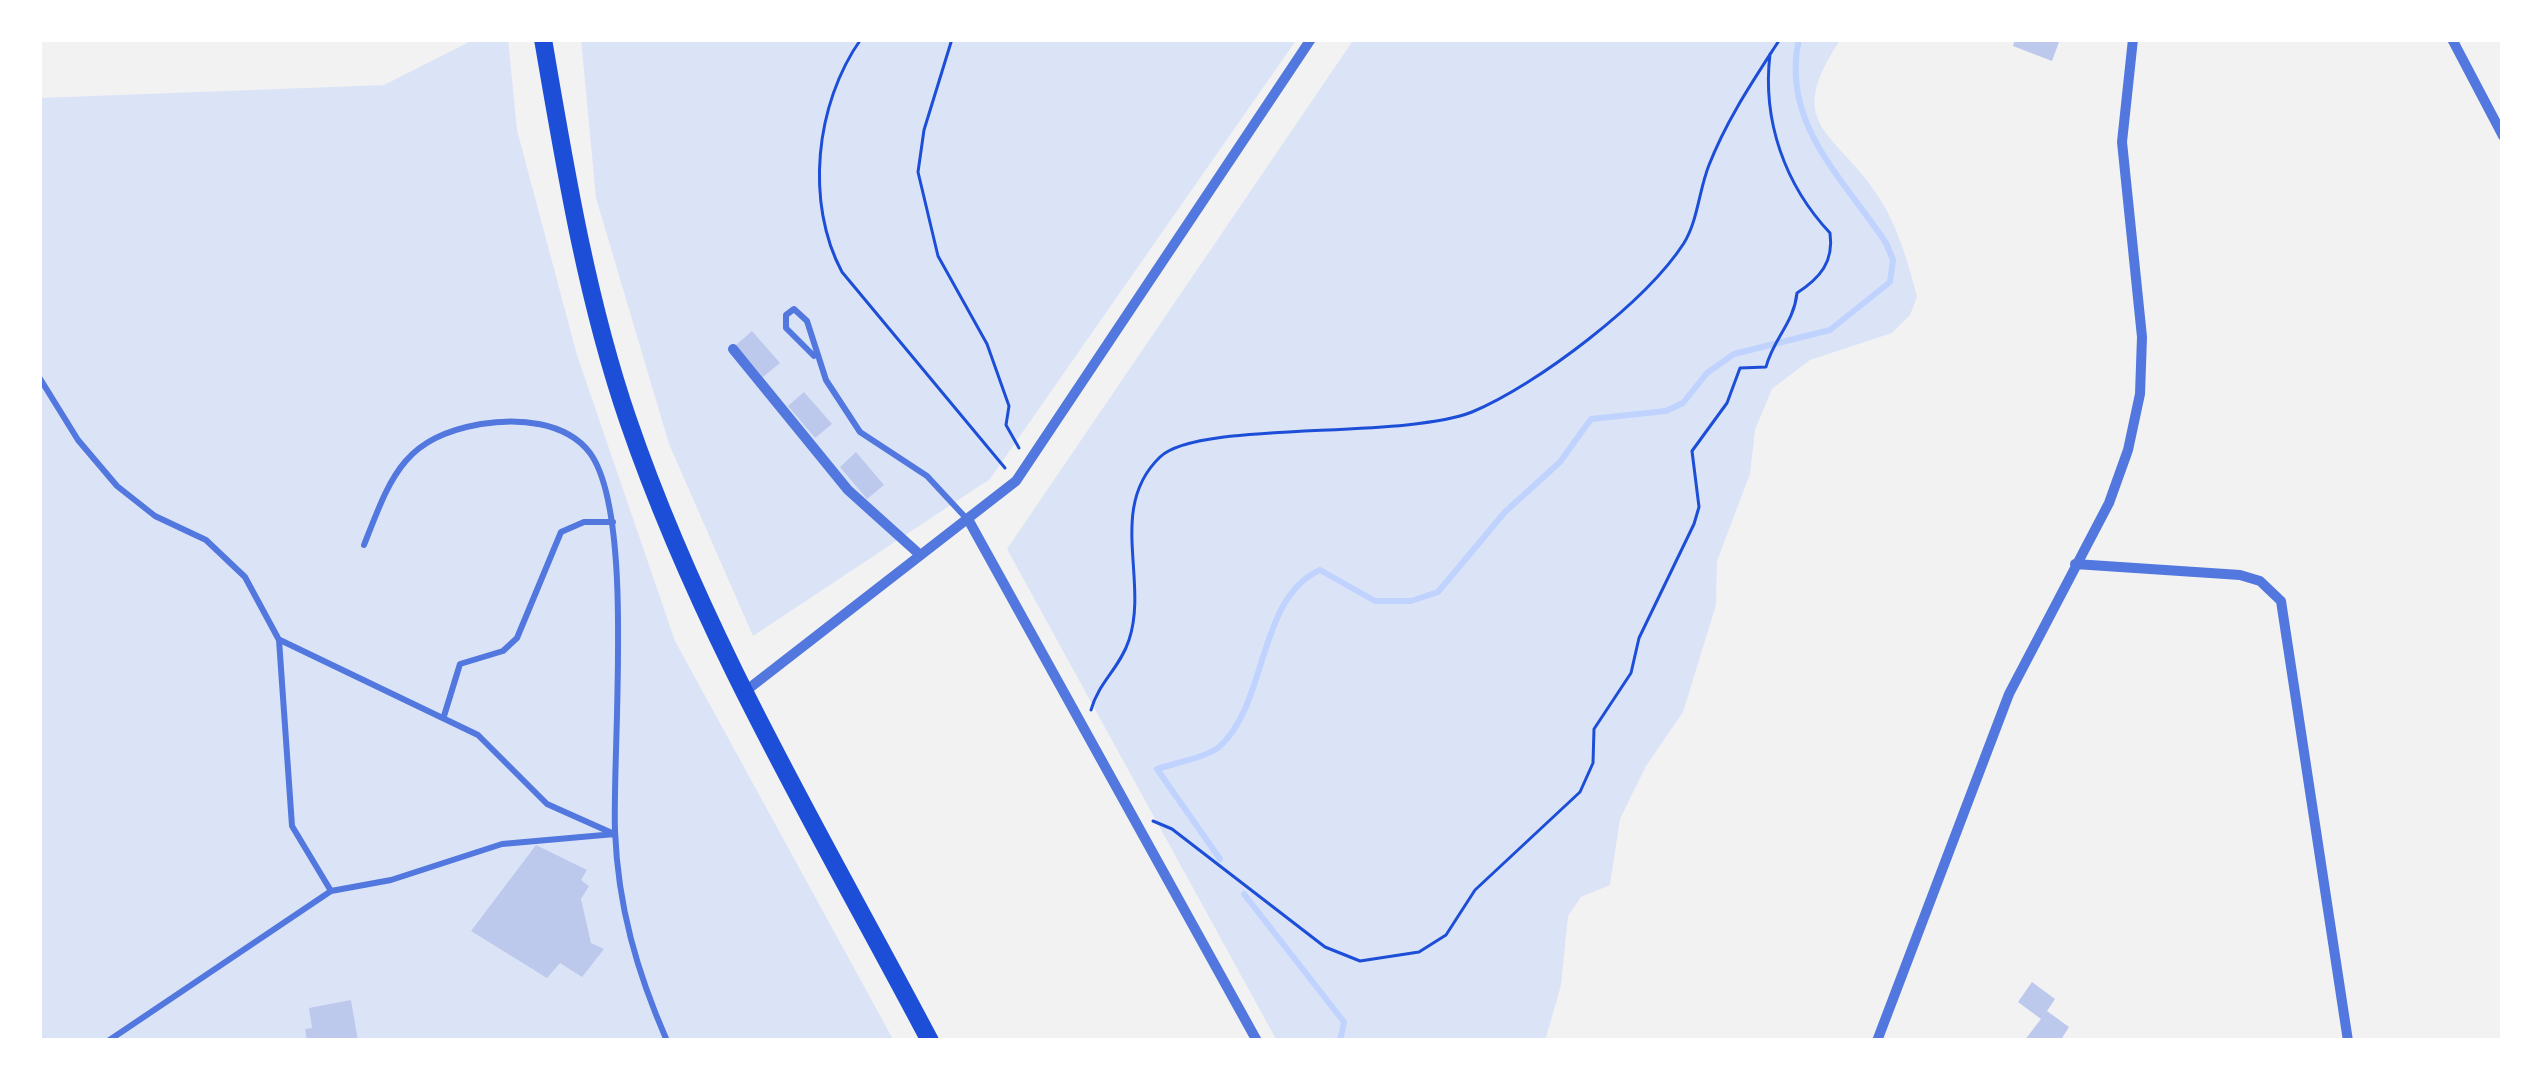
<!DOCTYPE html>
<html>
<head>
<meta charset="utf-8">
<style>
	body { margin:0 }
	#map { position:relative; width:2542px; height:1080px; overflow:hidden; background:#f2f2f2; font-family:"Archivo Narrow",sans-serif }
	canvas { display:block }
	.frame { position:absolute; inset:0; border:42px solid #fff; pointer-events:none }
</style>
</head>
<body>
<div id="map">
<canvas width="2542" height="1080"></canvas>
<div class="frame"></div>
</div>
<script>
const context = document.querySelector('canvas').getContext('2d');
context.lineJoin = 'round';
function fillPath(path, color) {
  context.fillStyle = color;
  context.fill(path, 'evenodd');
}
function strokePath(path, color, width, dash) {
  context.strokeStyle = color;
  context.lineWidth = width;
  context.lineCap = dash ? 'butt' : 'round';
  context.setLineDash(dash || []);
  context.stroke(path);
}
fillPath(new Path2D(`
	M475,39H508L517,130L577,355L675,641L894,1041H39V98L384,85Z
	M581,39H1297L990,479L753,636L669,444L596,198Z
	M1354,39H1841C1780,128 1838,131 1880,199C1898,227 1909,265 1917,297L1910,315L1892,333L1810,360L1772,389L1755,430L1750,474L1717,561L1716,605L1683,712L1646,766L1620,819L1610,885L1581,897L1568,916L1561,985L1545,1041H1277L1007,549Z`), '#dbe4f7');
strokePath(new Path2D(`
	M1220,859L1157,769C1174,763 1205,758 1219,747C1268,704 1257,598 1320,570L1375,601H1411L1438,592L1505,512L1560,462L1591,419L1666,411L1683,403L1707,373L1734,354L1830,330L1890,282L1893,260L1886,243C1843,178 1780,123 1799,39
	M1244,894L1344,1022L1340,1041`), '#bfd3fe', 6);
fillPath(new Path2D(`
	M2015,39H2051L2059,42L2052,61L2013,46Z
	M752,331L780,363L763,377L736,345Z
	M804,392L832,424L815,438L788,406Z
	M856,452L884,485L867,499L840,467Z
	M536,845L587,870L581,880L589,886L581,899L591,943L604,949L582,977L560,963L547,978L471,931Z
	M2032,982L2055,999L2047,1011L2069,1027L2062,1038L2066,1041H2024L2041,1019L2018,1002Z
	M351,1000L358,1041H307L305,1029L312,1028L309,1008Z`), '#bdc9ec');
strokePath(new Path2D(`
	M861,39C815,104 805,203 842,272L1005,468
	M952,39L924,130L918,172L938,256L987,344L1009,406L1006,425L1019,448
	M1091,710C1098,683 1120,668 1129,640C1149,580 1107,508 1160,457C1199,420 1401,440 1472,412C1537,385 1646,302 1684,243C1698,220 1699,190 1709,165C1727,119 1753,81 1780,39
	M1153,821L1172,829L1325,947L1360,961L1419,952L1446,935L1475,890L1580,792L1593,763L1594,729L1631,673L1639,638L1694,524L1699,507L1692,451L1727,403L1740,368L1766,367C1773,339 1794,323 1797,293C1820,278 1834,262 1830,233C1785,185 1762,121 1770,54`), '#1d4ed8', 3);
strokePath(new Path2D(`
	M814,356L786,328V315L794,309L807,321L826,380L860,432L927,476L966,518
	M39,377L78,440L117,486L155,516L206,540L245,577L279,640L292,826L331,891
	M364,545C391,477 402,438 481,424C517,418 566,421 590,453C635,515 612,747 615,831C618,907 637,972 667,1041
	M280,640L478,735L547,804L612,833
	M444,716L460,664L503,651L517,638L561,532L584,522H613
	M108,1041L331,891L391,880L502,844L615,834`), '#5277de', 6);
strokePath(new Path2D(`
	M2452,39L2503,136
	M733,349L848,490L918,553
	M969,521L1257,1041
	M2075,564L2240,575L2260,581L2281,601L2348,1041
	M743,693L1016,481L1311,39
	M1877,1041L2009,694L2109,503L2128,450L2140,394L2142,337L2122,142L2133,39`), '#5277de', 10);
strokePath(new Path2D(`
	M543,39C565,167 586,297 628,420C703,639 823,838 930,1041`), '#1d4ed8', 18);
</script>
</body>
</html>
